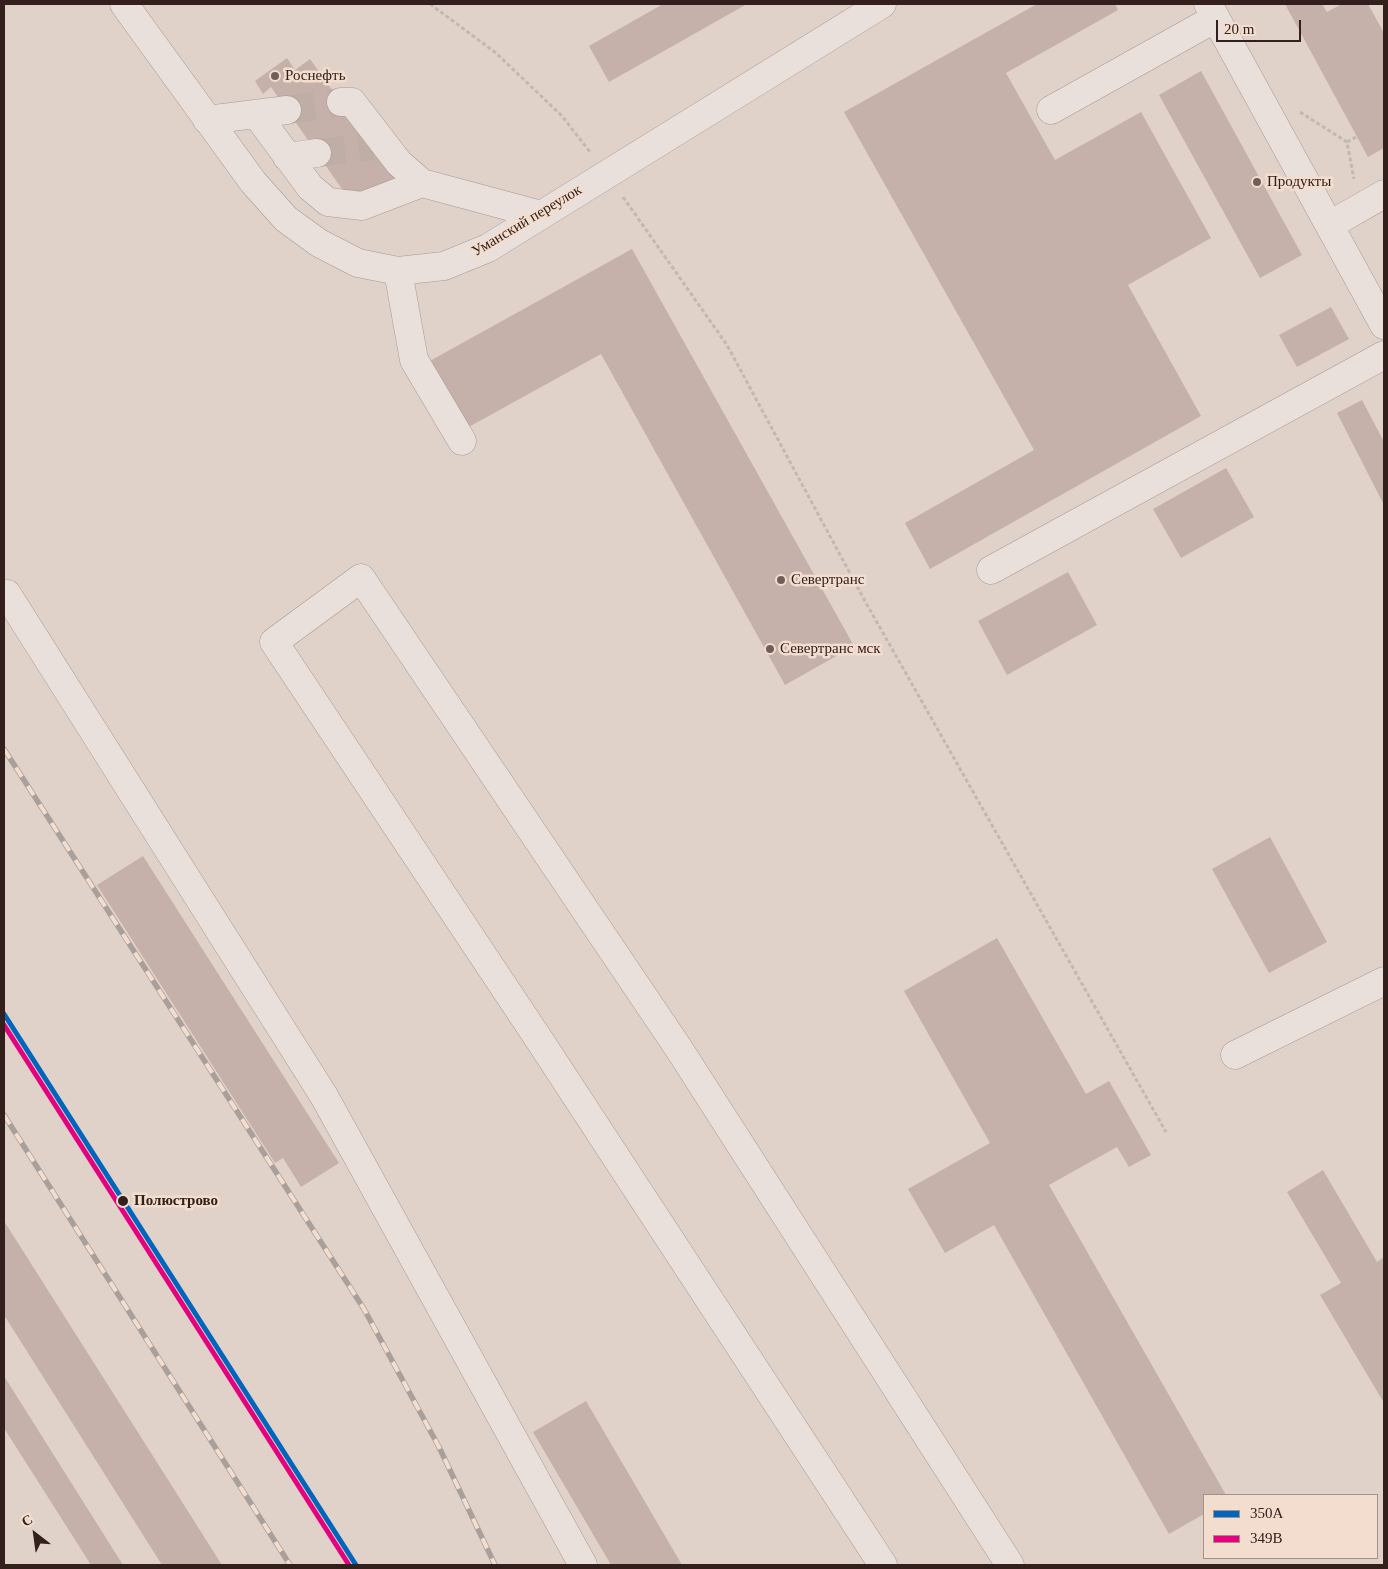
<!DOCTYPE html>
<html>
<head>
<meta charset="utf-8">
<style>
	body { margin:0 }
	#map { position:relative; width:1388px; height:1569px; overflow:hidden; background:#e1d2c9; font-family:"Times New Roman",serif }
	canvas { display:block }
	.frame { position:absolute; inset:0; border:5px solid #33201c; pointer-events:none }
	.legend { position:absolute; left:1203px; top:1494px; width:175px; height:65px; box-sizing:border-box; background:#f3ddce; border:1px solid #a69187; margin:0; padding:6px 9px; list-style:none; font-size:15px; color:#33201c }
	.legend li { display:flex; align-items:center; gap:10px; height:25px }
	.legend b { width:25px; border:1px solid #a69187 }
	.north { position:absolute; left:10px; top:1509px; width:50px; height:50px; -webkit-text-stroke:4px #f3ddce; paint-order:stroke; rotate:330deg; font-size:14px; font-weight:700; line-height:20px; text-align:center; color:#33201c }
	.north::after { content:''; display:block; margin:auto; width:18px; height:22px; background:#33201c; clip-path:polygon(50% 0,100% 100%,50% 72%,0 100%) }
	.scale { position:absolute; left:1216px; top:20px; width:85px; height:22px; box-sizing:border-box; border:2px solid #33201c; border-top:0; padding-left:6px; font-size:15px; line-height:18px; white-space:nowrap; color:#33201c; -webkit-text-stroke:4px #f3ddce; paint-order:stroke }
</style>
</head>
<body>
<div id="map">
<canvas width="1388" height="1569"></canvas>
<div class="frame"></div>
<ul class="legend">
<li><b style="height:6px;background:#0065bd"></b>350А</li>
<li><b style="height:6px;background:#e5007d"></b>349В</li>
</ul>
<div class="north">С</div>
<div class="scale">20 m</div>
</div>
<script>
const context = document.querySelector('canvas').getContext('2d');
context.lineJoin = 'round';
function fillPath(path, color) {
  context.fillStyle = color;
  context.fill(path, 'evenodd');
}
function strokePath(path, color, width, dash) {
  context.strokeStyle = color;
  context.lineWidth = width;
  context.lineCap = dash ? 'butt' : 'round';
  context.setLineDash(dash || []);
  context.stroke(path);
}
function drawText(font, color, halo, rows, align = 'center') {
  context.font = font + ' "Times New Roman",serif';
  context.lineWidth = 5;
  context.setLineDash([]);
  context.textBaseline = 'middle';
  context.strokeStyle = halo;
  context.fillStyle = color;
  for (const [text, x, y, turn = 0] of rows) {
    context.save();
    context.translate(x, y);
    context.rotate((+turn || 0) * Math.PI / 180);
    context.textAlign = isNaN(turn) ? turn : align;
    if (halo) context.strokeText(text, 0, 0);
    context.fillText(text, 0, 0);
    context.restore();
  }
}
fillPath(new Path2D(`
	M663,4H747L609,82L589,46Z
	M1037,4H1115L1118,10L1006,73L1055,160L1141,112L1211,238L1128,285L1201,416L930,569L905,523L1034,450L844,112Z
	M1285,4H1322L1327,12L1342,4H1368L1384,33V148L1368,157Z
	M287,58L295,70L310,59L395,178L351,202L271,87L263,94L255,81Z
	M1201,71L1302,255L1260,278L1159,95Z
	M632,249L854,646L785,685L601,354L465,429L428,362Z
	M1331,307L1349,339L1297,367L1279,335Z
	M1362,400L1384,442V505L1337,413Z
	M1226,468L1254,517L1181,558L1153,509Z
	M1068,572L1097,625L1007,675L978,621Z
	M1270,837L1327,942L1269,973L1212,869Z
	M143,856L339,1163L301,1187L283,1158L275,1163L97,885Z
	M997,938L1086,1094L1109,1081L1151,1155L1129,1167L1117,1147L1049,1185L1226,1495H1204V1514L1169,1534L994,1225L945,1253L908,1189L990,1143L904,991Z
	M1323,1170L1377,1262L1384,1257V1403L1320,1295L1341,1283L1287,1192Z
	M4,1221L222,1565H162L4,1315Z
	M4,1376L123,1565H91L4,1428Z
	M586,1401L682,1565H611L533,1432Z`), '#c5b0aa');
strokePath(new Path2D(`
	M287,110L341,102
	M317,153L373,146`), '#beaea6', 28, [28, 14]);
const minor = new Path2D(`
	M124,4L253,182L286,219L319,243L358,263L398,271L444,266L488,248L882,4
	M1208,4L1384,325
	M341,102H352L399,163L422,183L541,215
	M1051,110L1216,18
	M257,115L310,187L328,202L362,206L422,183
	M207,120L287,110
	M287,157L317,153
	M1330,225L1384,194
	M398,271L414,360L462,441
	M991,570L1384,355
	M7,594L324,1096L583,1565
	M1235,1055L1384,981
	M883,1565L540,1041L274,642L361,578L679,1049L1010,1565`);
strokePath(minor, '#a69893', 29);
strokePath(new Path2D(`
	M430,4L496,53L562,116L590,152
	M1300,112L1347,142L1354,179
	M1347,142L1356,137
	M623,197L727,345L866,603L1166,1132`), '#c2b8b2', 3, [4, 2.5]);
strokePath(minor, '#eae0db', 28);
const rail = new Path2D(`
	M4,749L364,1309L439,1447L495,1565
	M4,1115L290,1565`);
strokePath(rail, '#a9a09b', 5.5);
strokePath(rail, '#f3ddce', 4, [11]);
strokePath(new Path2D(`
	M4,1014L356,1565`), '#0065bd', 5);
strokePath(new Path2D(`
	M4,1025L349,1565`), '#e5007d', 5);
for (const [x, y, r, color] of [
	[275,76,5,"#705e59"],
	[1257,182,5,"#705e59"],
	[781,580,5,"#705e59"],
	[770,649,5,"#705e59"],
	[123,1201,6,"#33201c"]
]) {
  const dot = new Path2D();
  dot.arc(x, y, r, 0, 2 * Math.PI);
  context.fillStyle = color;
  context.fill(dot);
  strokePath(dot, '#f3ddce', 2);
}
drawText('15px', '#33201c', '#f3ddce', [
	["Роснефть",285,76],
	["Продукты",1267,182],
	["Севертранс",791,580],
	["Севертранс мск",780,649]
], 'left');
drawText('15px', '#33201c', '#f3ddce', [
	["Уманский переулок",527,221,-31]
]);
drawText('bold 15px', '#33201c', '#f3ddce', [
	["Полюстрово",134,1201]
], 'left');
</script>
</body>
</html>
